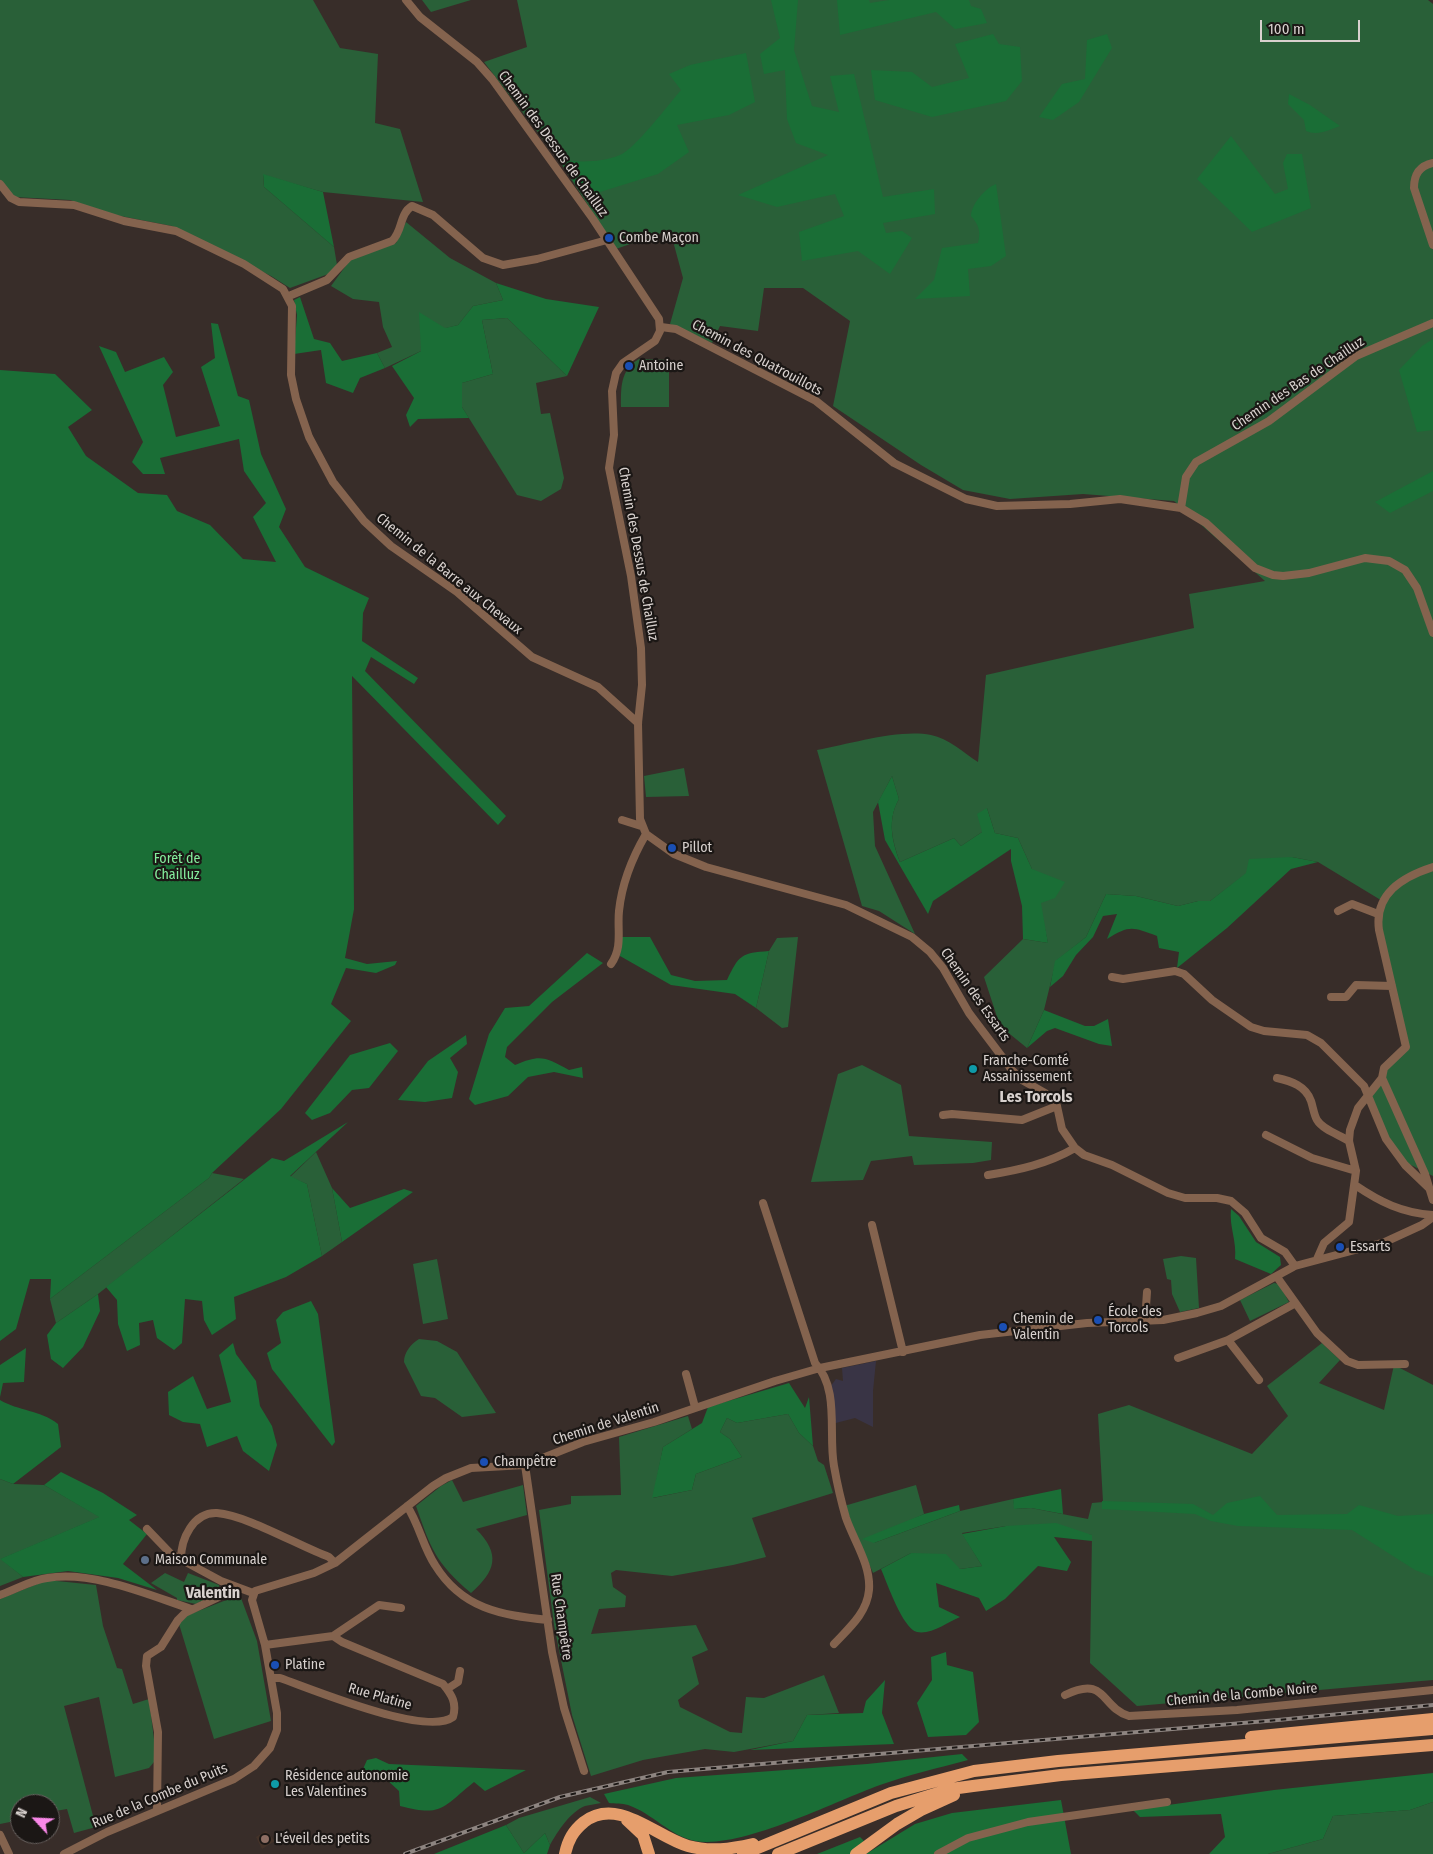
<!DOCTYPE html>
<html>
<head>
<meta charset="utf-8">
<style>
	body { margin:0 }
	#map { position:relative; width:1433px; height:1854px; overflow:hidden; background:#382d29; font-family:"Fira Sans Condensed",sans-serif }
	canvas { display:block }
	.north { position:absolute; left:10px; top:1794px; width:50px; height:50px; box-sizing:border-box; background:#1b1715; border:1px solid #67615f; border-radius:50%; rotate:295deg; font-size:14px; font-weight:700; line-height:20px; text-align:center; color:#d8d1ce }
	.north::after { content:''; display:block; margin:auto; width:18px; height:22px; background:#fa87e8; clip-path:polygon(50% 0,100% 100%,50% 72%,0 100%) }
	.scale { position:absolute; left:1260px; top:20px; width:100px; height:22px; box-sizing:border-box; border:2px solid #d8d1ce; border-top:0; padding-left:6px; font-size:15px; line-height:18px; white-space:nowrap; color:#d8d1ce; -webkit-text-stroke:4px #1b1715; paint-order:stroke }
</style>
</head>
<body>
<div id="map">
<canvas width="1433" height="1854"></canvas>
<div class="north">N</div>
<div class="scale">100 m</div>
</div>
<script>
const context = document.querySelector('canvas').getContext('2d');
context.lineJoin = 'round';
function fillPath(path, color) {
  context.fillStyle = color;
  context.fill(path, 'evenodd');
}
function strokePath(path, color, width, dash) {
  context.strokeStyle = color;
  context.lineWidth = width;
  context.lineCap = dash ? 'butt' : 'round';
  context.setLineDash(dash || []);
  context.stroke(path);
}
function drawText(font, color, halo, rows, align = 'center') {
  context.font = font + ' "Fira Sans Condensed",sans-serif';
  context.lineWidth = 4.5;
  context.setLineDash([]);
  context.textBaseline = 'middle';
  context.strokeStyle = halo;
  context.fillStyle = color;
  for (const [text, x, y, turn = 0] of rows) {
    context.save();
    context.translate(x, y);
    context.rotate((+turn || 0) * Math.PI / 180);
    context.textAlign = isNaN(turn) ? turn : align;
    if (halo) context.strokeText(text, 0, 0);
    context.fillText(text, 0, 0);
    context.restore();
  }
}
fillPath(new Path2D(`
	M876,1361L873,1391V1427L855,1418L832,1424L830,1387L836,1379L843,1381L842,1368Z`), '#393445');
fillPath(new Path2D(`
	M266,1831L275,1841L262,1849L256,1837Z`), '#443329');
fillPath(new Path2D(`
	M0,0H313L340,48L378,54L375,123L400,129L423,202L323,192L263,175L264,187L334,247L337,265L331,273L290,288L271,276L172,226L110,214L70,200L14,197L0,184Z
	M422,0H471L431,12Z
	M517,0H1428L1433,4V1176L1397,1158L1367,1099L1384,1072L1409,1048L1379,915L1384,902L1318,862L1292,857L1247,873L1210,901H1198L1178,906L1136,896L1106,894L1086,937L1056,961L1044,1010L1027,1048L1000,1026L984,977L1023,939L1048,943L1032,869L1018,838L995,833L987,808L982,832L961,846L954,838L900,862C892,840 887,820 899,799L892,776L873,812L875,846L915,934L879,911L862,906L817,750C851,744 898,729 931,735C948,738 964,753 978,762L986,675L1194,628L1189,594L1265,581L1174,501L1083,494L1010,499L963,490L921,465L833,406L850,321L803,288H764L758,331L720,326L712,343L670,324L683,278L670,230L616,249L559,160L484,62L527,47Z
	M406,222L450,258L496,283L503,300L473,306L458,325L446,328L421,351L385,368L377,353L392,347L383,327L379,302L353,299L331,286L350,260L396,243Z
	M507,318L567,376L536,383L541,414L550,413L564,478L561,489L541,501L517,495L462,407V383L493,374L482,320Z
	M639,359L669,360V407H621C621,388 620,370 639,359Z
	M684,768L689,796L646,797L644,776Z
	M798,937L788,1027L782,1028L756,1008L769,951L777,938Z
	M862,1065L901,1085L909,1136L992,1142L991,1160L973,1163L914,1165L912,1156L871,1161L863,1180L811,1182L838,1074Z
	M316,1152L332,1188L342,1242L322,1256L307,1184L290,1177Z
	M212,1173L244,1179L98,1294L56,1323L50,1299L209,1178Z
	M1181,1256L1196,1258L1199,1308L1180,1312L1172,1294L1171,1280L1167,1279L1163,1259Z
	M437,1259L448,1319L423,1324L413,1264Z
	M1274,1283L1279,1284L1289,1302L1250,1321L1240,1300Z
	M419,1339L437,1341L457,1352L496,1413L462,1417L435,1398L421,1396L404,1362C404,1352 411,1344 419,1339Z
	M1322,1343L1340,1360L1319,1383L1384,1410L1394,1365L1433,1385V1680L1137,1706L1090,1663L1092,1535L1006,1526L962,1533L982,1566L960,1569L911,1553L873,1573L844,1506L916,1485L924,1514L896,1527L874,1543L960,1511L1013,1499L1015,1509L1031,1508L1088,1519L1092,1503L1103,1502L1098,1414L1129,1405L1252,1454L1288,1416L1267,1386Z
	M788,1414L799,1433L813,1446L818,1461L824,1465L833,1493L752,1518L766,1557L733,1565L672,1576L616,1570L611,1573L613,1587L626,1596L625,1607L599,1609L591,1634L696,1625L708,1650L692,1657L699,1684L678,1700L680,1707L730,1732L742,1733L746,1697L764,1698L824,1675L839,1713L807,1715L793,1741L734,1752L705,1749L643,1760L591,1776L572,1715L554,1625L539,1510L571,1504V1496L621,1495L619,1437L688,1416L692,1429L663,1447L653,1498L692,1490L696,1474L742,1457L730,1439L720,1432L727,1418L737,1423Z
	M0,1479L13,1484L44,1485L100,1517L1,1559L23,1577L0,1586Z
	M452,1480L463,1502L523,1485L527,1515L476,1529C501,1554 496,1571 471,1593C435,1562 431,1549 416,1506L441,1486Z
	M165,1573L184,1582L188,1573L219,1585L220,1591L196,1604L177,1600V1598L151,1583Z
	M47,1580L96,1585L103,1626L117,1668L122,1669L133,1704L149,1699L155,1747L154,1762L149,1768L115,1777L99,1697L64,1706L96,1827L74,1833L67,1809L50,1812V1804H20V1820L0,1824V1599Z
	M234,1597L241,1598L257,1641L271,1721L214,1739L179,1624L188,1615Z
	M590,1797L601,1803C596,1804 590,1805 585,1806C570,1812 558,1831 550,1845L545,1833L524,1853L506,1825L519,1818Z
	M1433,1802V1854H1268L1323,1839L1333,1816L1410,1810Z`), '#296038');
fillPath(new Path2D(`
	M771,0H798L794,50L812,106L839,112L830,76L854,74L883,197L934,189L935,214L883,223L886,233L902,231L912,238L890,274L858,251L802,261L799,232L844,216L835,194L777,207L738,195L828,155L796,143L787,119L785,70L764,74L760,54L780,38Z
	M837,0H869L870,3L889,0H969L971,6L981,9L987,23L955,29L936,12L840,35Z
	M993,34L999,44L1020,47L1022,81L1006,101L932,117L875,100L871,70L912,72L932,87L969,78L955,44Z
	M1107,34L1112,48L1079,102L1053,120L1039,117L1062,84L1085,79L1087,40Z
	M746,53L755,102L729,115L677,125L689,152L658,174L584,197L559,160C580,162 600,163 620,155C635,149 669,104 681,90L669,74L690,65Z
	M1289,94L1310,105L1340,126C1329,130 1318,136 1306,131L1304,120L1288,104Z
	M1231,136L1275,194L1288,189L1283,163L1287,154H1302L1311,208L1252,232L1197,179Z
	M263,174L323,192L334,247L264,187Z
	M996,184L1006,256L991,266L968,269L970,296L915,299L934,280L942,248L978,243C981,232 979,225 971,216C971,205 985,188 996,184Z
	M496,283L546,299L599,307L567,376L507,318L482,320L493,374L462,383V407L469,418L418,419L410,427L406,415L414,398L392,366L421,351L419,312L445,328L458,325L473,306L503,300Z
	M300,297L314,339L330,343L342,361L377,353L385,368L360,378L353,393L326,383L321,350L294,354L297,315L294,300Z
	M211,323L218,324L238,396L249,400L261,454L286,509L279,527L305,567L369,598L363,613L362,641L418,678L414,684L371,657L365,671L506,816L498,825L352,676L354,909L345,958L367,964L397,961L395,965L376,973L346,968L331,1004L351,1021L281,1109L212,1173L209,1178L50,1299L51,1279H30L16,1329L0,1341V370L55,374L92,410L68,427L86,456L138,493L167,495L177,511L210,525L243,559L276,562L253,517L266,503L244,471L239,439L160,458L165,474H143L132,462L143,442L99,346L116,352L125,372L164,357L173,372L163,385L176,437L220,426L201,367L215,358Z
	M1433,339V430L1417,432L1399,370L1422,346Z
	M1433,471V491L1390,513L1375,502Z
	M892,776L899,799C887,820 892,841 900,862L954,838L961,846L982,832L977,814L987,808L995,833L1018,838L1032,869L1065,882L1055,898L1041,903L1048,943L1023,939L1022,906L1011,861V849L933,901L928,914L885,840L878,802Z
	M1292,857L1318,862L1291,869L1227,928L1177,968L1179,952L1159,948L1157,936C1132,927 1130,925 1107,939L1117,914L1103,916L1093,937L1076,955L1063,976L1050,987L1055,961L1086,937L1106,894L1136,896L1178,906L1198,901H1210L1246,873L1249,859Z
	M621,937H650L671,975L695,981L727,980C739,955 741,953 769,951L756,1008L735,994L671,985L620,956Z
	M587,953L603,963L552,1002L507,1047L505,1057L515,1065C541,1054 545,1057 569,1070L582,1067L583,1078L554,1072L528,1077L508,1096L475,1105L469,1099L489,1034L505,1008L529,1006Z
	M1044,1010L1085,1026H1094L1108,1019L1112,1046L1099,1044L1055,1028L1047,1031L1027,1048Z
	M466,1035L467,1044L450,1058L458,1072L452,1098L425,1102L398,1100L428,1061Z
	M390,1043L398,1051L369,1088L352,1090L330,1113L312,1120L305,1113L350,1055Z
	M348,1122L290,1176L307,1184L322,1256L286,1277L234,1297L236,1319L212,1335L204,1320L202,1301L185,1299L182,1343L174,1350L157,1338L153,1320L139,1323L140,1345L127,1351L118,1324L117,1300L106,1287L272,1158L284,1161Z
	M332,1188L350,1208L404,1189L413,1192L342,1242Z
	M1231,1209L1239,1216L1256,1242L1280,1257L1281,1265L1271,1274L1235,1259C1237,1241 1229,1227 1231,1209Z
	M98,1294L100,1311L83,1347L63,1368L51,1359L47,1335L56,1323Z
	M311,1301L318,1314L335,1442L332,1446L272,1369L267,1353L281,1343L276,1320L283,1312Z
	M233,1343L236,1354L256,1381L260,1406L272,1426L277,1445L269,1471L243,1451L237,1436L207,1447L200,1424L183,1422L169,1415L168,1392L193,1376L207,1409L231,1402L219,1355Z
	M26,1348L24,1382L3,1383L0,1397V1365Z
	M789,1383L805,1408L809,1397L813,1446L799,1433L788,1414L737,1423L727,1418L720,1432L730,1439L742,1457L696,1474L692,1490L652,1498L663,1447L702,1423L708,1407Z
	M0,1400C18,1411 41,1410 58,1424L61,1447L13,1484L0,1479Z
	M61,1472L103,1493L137,1515L129,1520L147,1534L123,1564L157,1590L118,1578L68,1571L23,1577L0,1559L99,1517L44,1485Z
	M1061,1489L1063,1514L1031,1508L1014,1509L1013,1499Z
	M1260,1496L1277,1515L1347,1514L1359,1505L1398,1516L1433,1514V1577L1415,1570L1352,1530L1238,1526L1211,1521L1195,1514L1102,1509V1501L1193,1504L1213,1515L1227,1503Z
	M959,1505L960,1511L874,1543L862,1539L924,1514Z
	M1056,1523L1092,1535V1541L1054,1537L1071,1562L1067,1571L1038,1566L1005,1599L986,1611L979,1598L936,1583L939,1607L960,1617C948,1622 931,1635 917,1632C903,1629 887,1583 881,1569L911,1553L946,1554L960,1569L982,1566L962,1534L1006,1526Z
	M946,1652L947,1665L973,1672L979,1722L966,1735L928,1737L917,1703L932,1680L931,1657Z
	M885,1680L882,1713L894,1744L750,1750L793,1741L807,1715L863,1713L866,1701Z
	M962,1754L968,1760C938,1768 908,1775 880,1785C833,1802 742,1849 695,1841C670,1836 652,1813 628,1805C622,1803 615,1804 609,1803L604,1794L676,1778L867,1764Z
	M376,1758L389,1764L526,1770L485,1791L474,1782C442,1808 442,1817 400,1806L399,1791L386,1779L368,1774L363,1769L367,1760Z
	M1433,1773V1802L1410,1810L1333,1816L1323,1839L1268,1854H1209L1225,1837L1221,1814L1140,1817L1133,1810L1274,1790Z
	M1061,1800L1071,1854H866L915,1824L952,1813Z
	M506,1825L524,1853L545,1833L550,1845L547,1854H434Z
	M860,1837L864,1841L850,1854H817Z`), '#1a6e36');
strokePath(new Path2D(`
	M406,0L420,17L477,62L492,79L593,219L659,319L660,331L655,341L623,363L616,373L612,391L614,435L609,468L631,576L641,648L642,685L638,723L640,819L646,834L674,854L706,867L846,905L912,937L930,952L943,968L969,1013L1012,1070L1022,1080L1045,1093L1057,1106L1062,1129L1075,1148L1084,1155L1112,1165L1168,1193L1185,1198H1217L1231,1201L1245,1213L1261,1238L1285,1252L1295,1266
	M1433,163C1419,166 1414,175 1414,188L1433,245
	M0,184L11,198L19,202L74,205L124,221L176,231L244,264L283,289L292,306L291,375L296,399L309,437L333,482L364,521L391,546L457,592L532,657L598,687L638,723
	M289,296L327,280L349,257L392,241C403,231 399,214 412,206L433,215L483,258L503,265L537,259L607,240
	M661,327L676,329L816,401L894,463L966,499L997,506L1070,504L1120,499L1181,508L1206,523L1255,568L1273,575L1283,576L1309,573L1365,558L1389,561L1405,570L1417,588L1433,633
	M1181,508L1186,477L1196,462L1269,421L1356,356L1433,323
	M622,820L641,826
	M1338,911L1352,904L1378,914
	M611,964C623,947 617,930 619,911C622,882 632,858 646,834
	M1112,977L1123,979L1175,971L1184,974L1212,1000L1251,1027L1264,1031L1307,1035L1321,1043L1364,1086L1386,1139L1405,1165L1429,1188
	M1331,997H1346L1356,985L1392,986
	M1277,1078C1291,1081 1306,1086 1311,1101C1313,1107 1314,1115 1317,1120C1323,1130 1340,1135 1349,1141
	M1382,1078L1425,1174L1433,1200
	M943,1115L952,1114L1022,1120L1057,1106
	M1266,1135L1312,1158L1356,1171
	M988,1175C1019,1170 1047,1164 1075,1148
	M1355,1185C1380,1202 1402,1213 1433,1215
	M763,1203L815,1363C840,1389 828,1434 834,1466C837,1483 841,1501 846,1518C854,1541 871,1565 869,1590C867,1613 849,1628 834,1644
	M872,1225L903,1352
	M1317,1259L1324,1243L1349,1222L1356,1171L1349,1141L1350,1130L1358,1108L1382,1078L1384,1068L1406,1047L1379,930C1374,894 1402,877 1433,867
	M1277,1277L1317,1333L1347,1361L1358,1365L1405,1364
	M1145,1321L1147,1292
	M1228,1340L1259,1380
	M1178,1358L1228,1340L1294,1304
	M686,1374L695,1407
	M525,1465L552,1652L564,1708L584,1771
	M407,1506C419,1524 423,1547 435,1565C462,1609 501,1615 548,1620
	M147,1529L171,1554L221,1581L253,1593
	M181,1559C181,1539 193,1512 217,1513C246,1515 299,1546 329,1557L335,1563
	M0,1595C15,1590 31,1580 47,1578C92,1570 149,1595 191,1609
	M265,1645L333,1636L379,1605L401,1608
	M272,1678H280C312,1689 426,1737 453,1717C457,1703 452,1695 443,1684L342,1642L333,1636
	M447,1689L458,1682L460,1671
	M1065,1695C1107,1675 1100,1707 1129,1716L1237,1710L1433,1690
	M157,1811L158,1732L146,1666L147,1656L161,1647L178,1620L185,1613L219,1597L229,1585
	M0,1835L9,1854
	M64,1854L107,1832L234,1779L254,1766L270,1748L277,1730V1713L265,1645L252,1600L255,1591L314,1573L335,1563L433,1486L446,1478L471,1468L525,1465L583,1442L654,1422L775,1381L820,1368L980,1335L1087,1323L1163,1320L1197,1313L1221,1306L1295,1266L1385,1242L1422,1225L1433,1217
	M938,1854L968,1838L1028,1822L1167,1802`), '#84634e', 8);
strokePath(new Path2D(`
	M1251,1737L1433,1719
	M627,1820L643,1835L649,1854
	M565,1854C568,1840 573,1831 584,1822C618,1796 656,1837 688,1846C710,1852 731,1849 753,1844
	M743,1854L891,1793L974,1771L1058,1761L1433,1729
	M778,1854L896,1806L951,1789L973,1786L1061,1775L1433,1745
	M856,1854L897,1824L921,1810L954,1795`), '#e69e6c', 12);
const rail = new Path2D(`
	M405,1854L560,1797L668,1772L1278,1720L1433,1705`);
strokePath(rail, '#8d8480', 4);
strokePath(rail, '#1b1715', 2, [5.5]);
for (const [x, y, r, color] of [
	[609,238,5,"#1a4fb4"],
	[629,366,5,"#1a4fb4"],
	[672,848,5,"#1a4fb4"],
	[973,1069,5,"#0f9aa8"],
	[1340,1247,5,"#1a4fb4"],
	[1098,1320,5,"#1a4fb4"],
	[1003,1327,5,"#1a4fb4"],
	[484,1462,5,"#1a4fb4"],
	[145,1560,5,"#5c6f8a"],
	[275,1665,5,"#1a4fb4"],
	[275,1784,5,"#0f9aa8"],
	[265,1839,5,"#8d6e63"]
]) {
  const dot = new Path2D();
  dot.arc(x, y, r, 0, 2 * Math.PI);
  context.fillStyle = color;
  context.fill(dot);
  strokePath(dot, '#1b1715', 2);
}
drawText('14px', '#d8d1ce', '#1b1715', [
	["Chemin des Dessus de Chailluz",553,144,54],
	["Chemin des Quatrouillots",757,358,28],
	["Chemin des Bas de Chailluz",1298,384,-34],
	["Chemin des Dessus de Chailluz",638,554,80],
	["Chemin de la Barre aux Chevaux",449,574,39],
	["Chemin des Essarts",975,995,55],
	["Chemin de Valentin",606,1424,-18],
	["Rue Champêtre",561,1617,82],
	["Chemin de la Combe Noire",1242,1695,-5],
	["Rue Platine",380,1697,16],
	["Rue de la Combe du Puits",160,1796,-23]
]);
drawText('14px', '#d8d1ce', '#1b1715', [
	["Combe Maçon",619,238],
	["Antoine",639,366],
	["Pillot",682,848],
	["Franche-Comté",983,1061],
	["Assainissement",983,1077],
	["Essarts",1350,1247],
	["École des",1108,1312],
	["Torcols",1108,1328],
	["Chemin de",1013,1319],
	["Valentin",1013,1335],
	["Champêtre",494,1462],
	["Maison Communale",155,1560],
	["Platine",285,1665],
	["Résidence autonomie",285,1776],
	["Les Valentines",285,1792],
	["L'éveil des petits",275,1839]
], 'left');
drawText('14px', '#85ed9d', '#1b1715', [
	["Forêt de",177,859],
	["Chailluz",177,875]
]);
drawText('bold 16px', '#d8d1ce', '#1b1715', [
	["Les Torcols",1036,1098],
	["Valentin",213,1594]
]);
</script>
</body>
</html>
